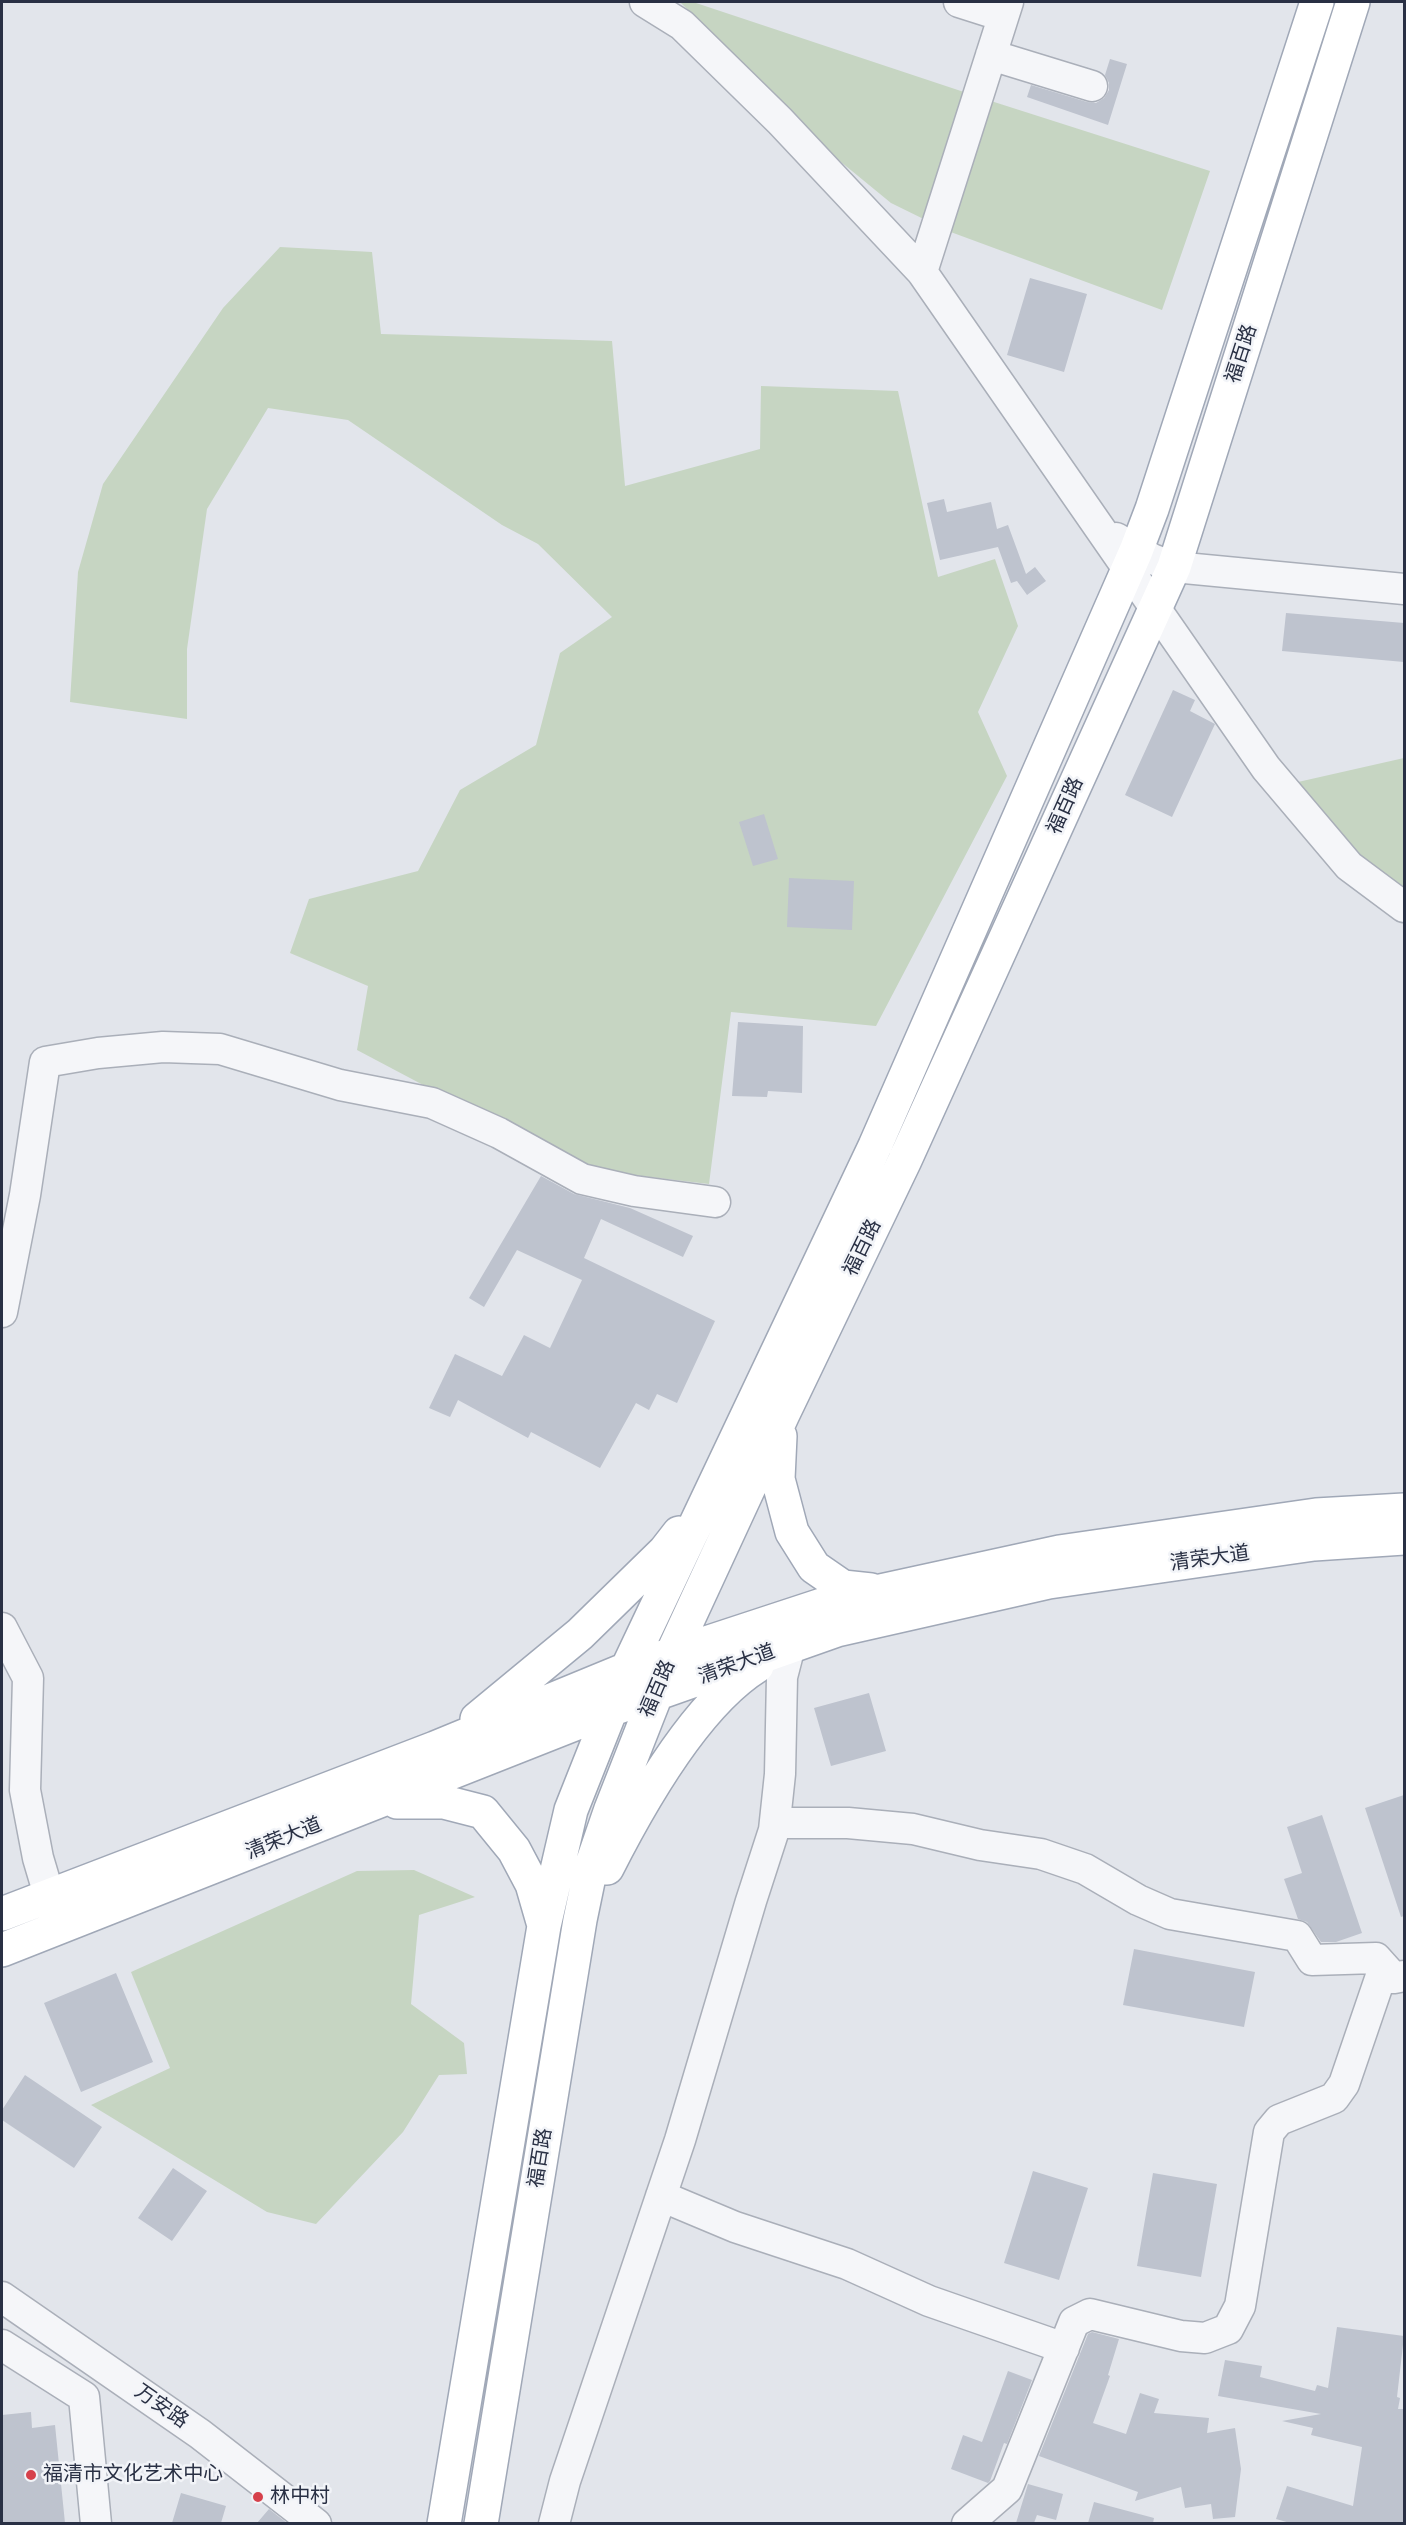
<!DOCTYPE html>
<html>
<head>
<meta charset="utf-8">
<style>
	body { margin:0 }
	#map { position:relative; width:1406px; height:2525px; overflow:hidden; background:#e2e5eb; font-family:"Varela Round",sans-serif }
	canvas { display:block }
	.frame { position:absolute; inset:0; border:3px solid #293044; pointer-events:none }
</style>
</head>
<body>
<div id="map">
<canvas width="1406" height="2525"></canvas>
<div class="frame"></div>
</div>
<script>
const context = document.querySelector('canvas').getContext('2d');
context.lineJoin = 'round';
function fillPath(path, color) {
  context.fillStyle = color;
  context.fill(path, 'evenodd');
}
function strokePath(path, color, width, dash) {
  context.strokeStyle = color;
  context.lineWidth = width;
  context.lineCap = dash ? 'butt' : 'round';
  context.setLineDash(dash || []);
  context.stroke(path);
}
function drawText(font, color, halo, rows, align = 'center') {
  context.font = font + ' "Varela Round","Noto Sans SC",sans-serif';
  context.lineWidth = 5;
  context.setLineDash([]);
  context.textBaseline = 'middle';
  context.strokeStyle = halo;
  context.fillStyle = color;
  for (const [text, x, y, turn = 0] of rows) {
    context.save();
    context.translate(x, y);
    context.rotate((+turn || 0) * Math.PI / 180);
    context.textAlign = isNaN(turn) ? turn : align;
    if (halo) context.strokeText(text, 0, 0);
    context.fillText(text, 0, 0);
    context.restore();
  }
}
fillPath(new Path2D(`
	M680,2H693L991,101L1210,171L1162,310L948,231L891,203L830,153Z
	M280,247L372,252L381,334L612,341L625,486L760,449L761,386L898,391L938,577L995,559L1018,626L978,712L1007,776L876,1026L731,1012L709,1184L582,1169L357,1050L368,986L290,953L309,899L418,871L460,790L536,745L560,653L612,617L538,544L502,525L348,420L268,408L207,509L187,649V719L70,702L78,572L103,484L223,308Z
	M1404,758V895L1349,851L1298,782Z
	M414,1870L475,1897L419,1915L411,2004L464,2043L467,2074L439,2075L403,2132L316,2224L267,2212L91,2105L170,2068L131,1972L357,1871Z`), '#c6d5c2');
fillPath(new Path2D(`
	M1110,59L1127,64L1108,125L1027,97L1031,85L1087,102L1096,103L1104,98L1109,90V83L1105,75Z
	M1030,278L1087,294L1064,372L1007,355Z
	M944,499L947,512L991,502L997,529L1008,525L1026,574L1035,567L1046,581L1027,595L1017,581L1011,583L998,547L940,560L927,503Z
	M1286,613L1404,623V662L1282,651Z
	M1173,690L1195,700L1190,711L1215,724L1172,817L1125,795Z
	M764,814L778,859L753,866L739,822Z
	M789,878L854,881L852,930L787,927Z
	M738,1022L803,1026L802,1093L768,1091L767,1097L732,1096Z
	M541,1176L574,1194L630,1208L693,1236L683,1257L601,1219L584,1258L715,1321L677,1403L657,1394L649,1410L636,1403L600,1468L531,1432L528,1438L458,1400L450,1417L429,1408L455,1354L502,1376L524,1335L550,1348L582,1280L517,1250L484,1307L469,1298Z
	M869,1693L886,1751L831,1766L814,1708Z
	M1404,1795V1916L1401,1917L1365,1808Z
	M1322,1815L1362,1933L1336,1942H1321L1307,1922L1298,1919L1284,1879L1302,1873L1287,1827Z
	M1134,1949L1255,1972L1244,2027L1123,2005Z
	M116,1973L153,2062L81,2092L44,2003Z
	M25,2075L102,2127L74,2168L2,2120V2110Z
	M173,2168L207,2191L172,2241L138,2218Z
	M1033,2171L1088,2188L1059,2280L1004,2263Z
	M1153,2173L1217,2184L1201,2277L1137,2266Z
	M1337,2327L1404,2336L1397,2397L1400,2398L1398,2409H1404V2523H1290L1276,2519L1287,2486L1353,2506L1362,2447L1311,2435L1313,2428L1282,2421L1321,2414L1218,2396L1225,2360L1262,2366L1260,2377L1315,2391L1317,2385L1328,2388Z
	M1092,2332L1119,2339L1108,2375L1110,2376L1093,2423L1126,2434L1140,2393L1159,2399L1154,2413L1209,2418L1207,2433L1235,2428L1241,2469L1235,2517L1213,2519L1211,2504L1185,2508L1181,2487L1135,2501L1138,2492L1039,2456L1088,2334Z
	M1008,2371L1032,2380L1007,2444L1004,2443L990,2481L988,2483L951,2469L963,2435L982,2442Z
	M31,2412L32,2428L55,2425L65,2523H2V2415Z
	M1028,2484L1063,2494L1056,2520L1037,2515L1034,2523H1016Z
	M181,2493L226,2506L221,2523H172Z
	M1094,2502L1154,2518L1153,2523H1088Z
	M269,2509L287,2523H257Z`), '#bec3ce');
const minor = new Path2D(`
	M645,2L682,25L780,121L922,272L1266,768L1349,866L1404,907
	M959,2L1003,16
	M991,55L1092,86
	M922,272L1008,2
	M1116,538L1152,559L1174,567L1404,589
	M2,1312L25,1195L45,1062L98,1053L163,1047L220,1049L340,1085L432,1103L499,1133L582,1179L634,1191L715,1202
	M2,1628L28,1678L25,1790L38,1858L49,1895
	M775,1823H848L913,1829L980,1845L1041,1854L1085,1869L1138,1900L1170,1914L1297,1936L1312,1960L1376,1958L1394,1978L1404,1976
	M661,2196L735,2227L847,2264L929,2301L1064,2348
	M2,2297L200,2434L316,2524
	M2,2345L84,2397L96,2524
	M554,2524L565,2481L680,2140L751,1901L774,1830L780,1774L782,1677L790,1646
	M967,2524L1007,2489L1074,2322L1090,2314L1181,2336L1205,2338L1228,2329L1240,2306L1269,2132L1279,2120L1334,2098L1344,2084L1384,1967`);
const major = new Path2D(`
	M780,1436L778,1479L792,1532L814,1567L843,1587L871,1590
	M477,1719L580,1634L665,1551L679,1533
	M397,1802H444L483,1812L514,1850L532,1884L543,1922
	M607,1868C640,1803 695,1705 757,1666
	M2,1914L435,1748L627,1669L834,1601L1059,1552L1316,1515L1404,1510
	M2,1950L610,1710L837,1630L1049,1582L1314,1544L1404,1538
	M444,2524L544,1926L571,1810L627,1669L875,1146L1136,551L1152,509L1317,2
	M481,2524L580,1920L591,1867L611,1809L672,1654L783,1414L905,1160L1174,567L1353,2`);
strokePath(minor, '#aaafb9', 33);
strokePath(major, '#a0a8b7', 36);
strokePath(minor, '#f5f6f9', 30);
strokePath(major, '#fff', 33);
for (const [x, y, r, color] of [
	[31,2475,6,"#d6414b"],
	[258,2497,6,"#d6414b"]
]) {
  const dot = new Path2D();
  dot.arc(x, y, r, 0, 2 * Math.PI);
  context.fillStyle = color;
  context.fill(dot);
  strokePath(dot, '#f2f4f8', 2);
}
drawText('20px', '#293044', '#f2f4f8', [
	["福百路",1242,354,-72],
	["福百路",1066,806,-66],
	["福百路",863,1248,-64],
	["清荣大道",1210,1559,-8],
	["清荣大道",737,1665,-20],
	["福百路",658,1689,-67],
	["清荣大道",284,1839,-22],
	["福百路",541,2158,-81],
	["万安路",161,2407,35]
]);
drawText('20px', '#293044', '#f2f4f8', [
	["福清市文化艺术中心",43,2475],
	["林中村",270,2497]
], 'left');
</script>
</body>
</html>
